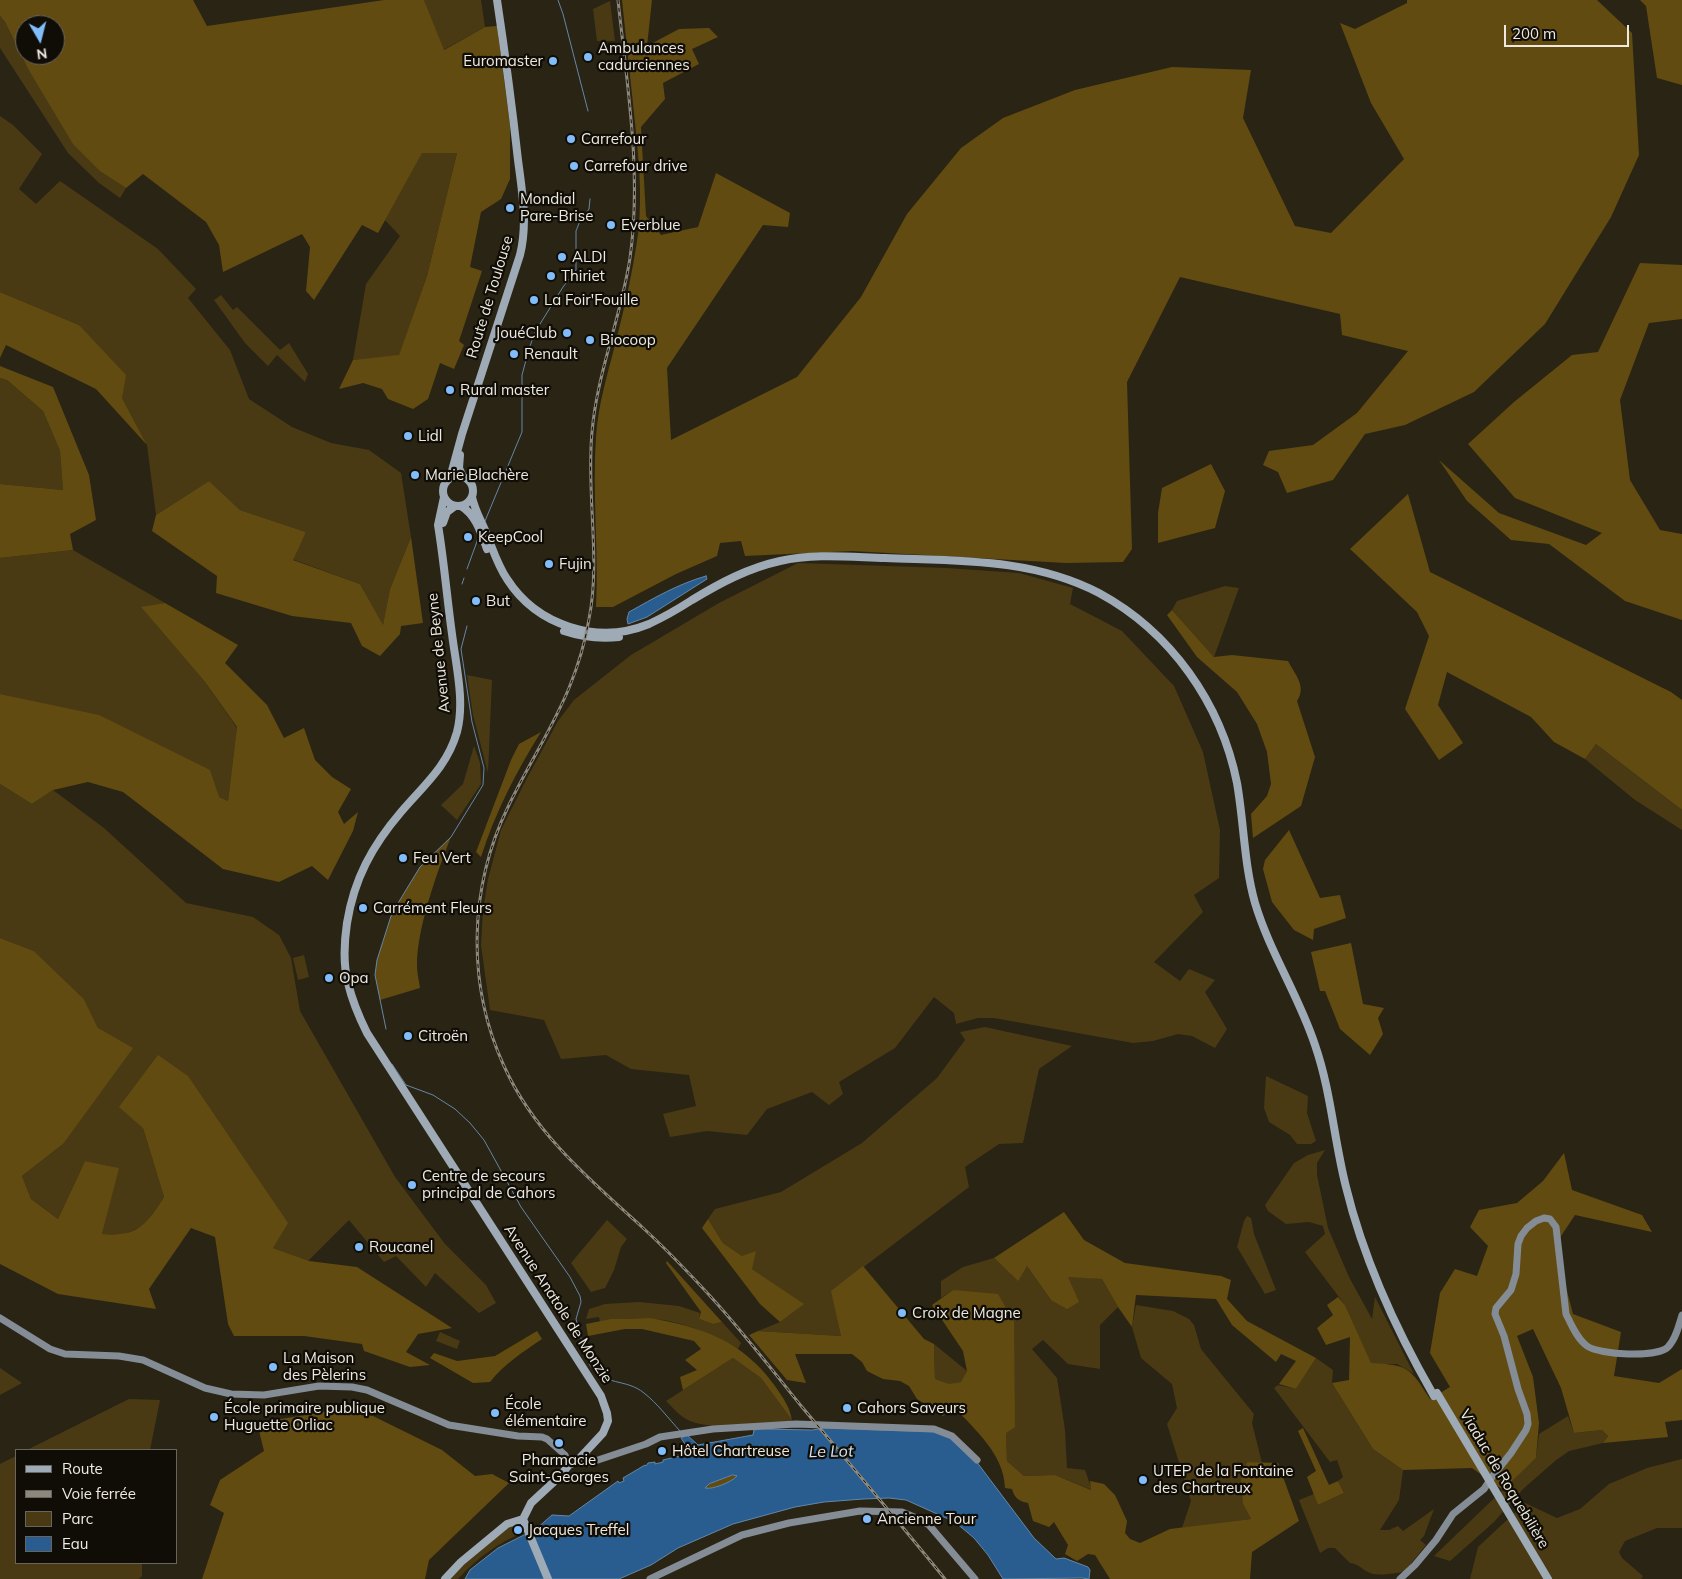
<!DOCTYPE html>
<html>
<head>
<meta charset="utf-8">
<style>
	body { margin:0 }
	#map { position:relative; width:1682px; height:1579px; overflow:hidden; background:#2a2415; font-family:Mulish,sans-serif }
	canvas { display:block }
	.legend { position:absolute; left:15px; top:1449px; width:162px; height:115px; box-sizing:border-box; background:#100d07; border:1px solid #69655e; margin:0; padding:6px 9px; list-style:none; font-size:15px; color:#eeeae1 }
	.legend li { display:flex; align-items:center; gap:10px; height:25px }
	.legend b { width:25px; border:1px solid #69655e }
	.north { position:absolute; left:15px; top:15px; width:50px; height:50px; box-sizing:border-box; background:#100d07; border:1px solid #69655e; border-radius:50%; rotate:172deg; font-size:14px; font-weight:700; line-height:20px; text-align:center; color:#eeeae1 }
	.north::after { content:''; display:block; margin:auto; width:18px; height:22px; background:#81bdfa; clip-path:polygon(50% 0,100% 100%,50% 72%,0 100%) }
	.scale { position:absolute; left:1504px; top:25px; width:125px; height:22px; box-sizing:border-box; border:2px solid #eeeae1; border-top:0; padding-left:6px; font-size:15px; line-height:18px; white-space:nowrap; color:#eeeae1; -webkit-text-stroke:4px #100d07; paint-order:stroke }
</style>
</head>
<body>
<div id="map">
<canvas width="1682" height="1579"></canvas>
<ul class="legend">
<li><b style="height:6px;background:#9eaab6"></b>Route</li>
<li><b style="height:6px;background:#8d887c"></b>Voie ferrée</li>
<li><b style="height:14px;background:#493a14"></b>Parc</li>
<li><b style="height:14px;background:#295d8f"></b>Eau</li>
</ul>
<div class="north">N</div>
<div class="scale">200 m</div>
</div>
<script>
const context = document.querySelector('canvas').getContext('2d');
context.lineJoin = 'round';
function fillPath(path, color) {
  context.fillStyle = color;
  context.fill(path, 'evenodd');
}
function strokePath(path, color, width, dash) {
  context.strokeStyle = color;
  context.lineWidth = width;
  context.lineCap = dash ? 'butt' : 'round';
  context.setLineDash(dash || []);
  context.stroke(path);
}
function drawText(font, color, halo, rows, align = 'center') {
  context.font = font + ' Mulish,sans-serif';
  context.lineWidth = 4.5;
  context.setLineDash([]);
  context.textBaseline = 'middle';
  context.strokeStyle = halo;
  context.fillStyle = color;
  for (const [text, x, y, turn = 0] of rows) {
    context.save();
    context.translate(x, y);
    context.rotate((+turn || 0) * Math.PI / 180);
    context.textAlign = isNaN(turn) ? turn : align;
    if (halo) context.strokeText(text, 0, 0);
    context.fillText(text, 0, 0);
    context.restore();
  }
}
fillPath(new Path2D(`
	M424,0H481L485,27L443,50Z
	M610,1L615,41H597L593,9Z
	M0,16L5,22L27,67L101,172L126,188L120,198L99,183L68,153L0,48Z
	M0,116L13,125L42,154L19,189L36,204L60,181L158,249L196,289L188,298L230,350L249,399L292,427L331,443L369,450L401,473L411,537L390,589L383,626L360,584L292,559L306,532L240,510L209,481L156,515L147,445L122,398L79,325L0,292Z
	M422,152L457,153L427,276L399,356L353,360L366,284L400,236L385,220Z
	M221,295L233,310L237,307L280,350L289,343L308,374L305,382L277,355L268,366L245,343L214,300Z
	M0,378L7,380L43,411L60,451L63,490L0,484Z
	M73,550L165,603L142,608L205,682L237,728L228,801L219,797L99,716L0,694V558Z
	M798,563L947,568L1019,573L1073,588L1070,604L1122,631L1174,686L1203,752L1220,830L1219,878L1194,895L1203,912L1154,962L1180,981L1189,969L1215,980L1205,992L1227,1029L1215,1048L1192,1036L1178,1034L1153,1041L1133,1043L994,1018H978L956,1024L954,1013L934,997L895,1048L839,1082L843,1094L829,1105L812,1092L767,1109L747,1135L707,1131L670,1137L663,1114L696,1106L689,1075L631,1069L606,1055L561,1059L544,1020L490,1010L481,945L483,910L488,879L501,830L526,780L558,721L574,700L631,655L719,603Z
	M1225,586L1239,588L1214,657L1172,610L1177,601Z
	M467,675L492,680L488,773L473,715Z
	M1596,744L1682,810V830L1635,800L1585,759Z
	M474,746L480,763L481,784L457,820L441,805L463,784Z
	M0,784L32,804L53,790L104,828L186,903L253,917L279,935L291,958L300,1011L395,1177L445,1244L486,1285L496,1303L479,1313L435,1273L426,1287L396,1256L384,1262L349,1220L308,1261L273,1248L143,1128L164,1197L145,1225L123,1235L102,1234L118,1168L85,1161L58,1219L31,1199L22,1176L63,1144L98,1028L84,999L34,951L0,938Z
	M304,955L309,977L298,980L293,958Z
	M985,1027L1072,1046L1039,1069L1023,1143L999,1144L965,1167L969,1187L832,1291L841,1336L758,1331L780,1322L803,1304L752,1269L742,1256L723,1243L708,1219L715,1209L781,1192L862,1143L937,1078L965,1040L960,1032Z
	M1266,1076L1308,1096L1307,1113L1316,1141L1311,1144H1297L1290,1135L1269,1122L1264,1108Z
	M1325,1150L1317,1163V1175L1328,1228L1349,1277L1372,1319L1375,1297L1414,1374L1397,1364H1371L1345,1305L1305,1252L1325,1234L1323,1226L1309,1222L1286,1224L1268,1211L1265,1205L1294,1163L1308,1155Z
	M1247,1216L1251,1218L1254,1234L1276,1290L1265,1294L1237,1247L1244,1221Z
	M607,1220L627,1239L621,1247L614,1270L605,1288L591,1292L571,1263Z
	M994,1258L1017,1280L1027,1266L1051,1300L1067,1276L1102,1279L1118,1307L1100,1325V1369L1068,1364L1043,1340L1032,1349L1057,1378L1065,1430L1067,1468L1085,1470L1092,1490L1055,1475L1024,1476L1007,1461L1006,1433L953,1290L941,1298V1281L963,1267Z
	M639,1302L679,1306L700,1313L699,1319L713,1324L722,1322L741,1343L738,1349C693,1323 652,1311 600,1322L599,1317L586,1319L589,1309L605,1304Z
	M1136,1305L1173,1311L1189,1319L1194,1325L1201,1349L1254,1414L1252,1423L1262,1463L1247,1462L1243,1504L1251,1519L1182,1528L1191,1501L1167,1424L1177,1408L1172,1384L1141,1358L1132,1327Z
	M440,1332L460,1341L457,1349L436,1341Z
	M934,1344L967,1371L962,1382L949,1385L935,1379Z
	M733,1358L761,1378L792,1420L786,1423C760,1424 709,1432 686,1419C679,1415 672,1407 666,1401Z
	M1316,1358L1333,1370L1332,1383L1373,1449L1403,1470L1399,1500L1380,1530H1389L1398,1526L1403,1531L1434,1509L1424,1536L1420,1540L1426,1545L1404,1572C1394,1573 1377,1577 1368,1572C1361,1569 1359,1564 1350,1563L1335,1548H1328L1320,1553L1299,1500L1314,1494L1318,1505L1344,1493L1338,1481L1343,1477L1337,1460L1330,1462L1274,1388L1278,1385L1296,1389Z
	M0,1368L22,1383L0,1395Z
	M129,1399L160,1400L150,1450H27Z
	M1568,1416L1574,1433L1602,1430L1608,1436L1603,1443L1569,1451L1555,1461L1523,1489L1494,1522L1450,1561L1434,1556L1536,1458L1539,1434Z
	M16,1456V1563H142V1576L139,1579H0V1464Z
	M1682,1459V1528H1657L1625,1541L1619,1552L1622,1558L1643,1576L1641,1579H1470L1478,1547L1525,1503L1557,1518L1580,1509L1609,1484L1647,1468Z
	M515,1524L521,1527L525,1532C499,1542 477,1558 458,1579H450L461,1567L509,1526Z`), '#493a14');
fillPath(new Path2D(`
	M0,0H193L207,26L384,0H424L444,50L485,27L497,26L510,126V179L501,199L481,212L470,267L482,271L459,341L464,345L454,369L440,363L428,399L413,409L388,399L382,389L363,383L339,389L353,360L399,355L427,276L457,153H422L378,233L362,225L314,300L306,291L310,247L302,234L223,272L219,245L206,222L143,174L126,188L101,172L73,144L27,67L5,22L0,16ZM25,25H55V55H25Z
	M622,0H652L647,46L679,29L709,28L718,37L692,49L699,64L663,83L665,99L641,127L646,216L661,235L698,227L716,173L790,213L788,227L763,225L667,368L671,440L797,377L861,297L907,214L961,148L1003,118L1075,90L1172,67L1251,70L1243,118L1295,226L1331,233L1404,159L1371,103L1340,23L1355,29L1407,3V0H1597L1632,33L1639,155L1611,217L1545,324L1474,392L1405,425L1365,434L1333,480L1287,493L1278,472L1263,465L1269,451L1313,445L1357,413L1408,351L1342,335L1340,314L1180,277L1127,382L1132,549L1123,562L1066,563L852,551L745,556L741,541L720,543L717,556L676,574L613,607H596C599,551 592,494 596,437C598,404 608,373 616,341C625,306 633,270 638,234C643,193 638,153 634,113C630,75 626,38 622,0Z
	M1640,0H1682V85L1657,78L1646,6Z
	M1640,263L1682,265V319L1649,323L1620,400L1630,480L1660,530L1682,534V620L1625,601L1549,544L1511,540L1467,501L1439,460L1499,513L1586,545L1602,533L1515,498L1468,444L1514,402L1572,355L1598,352Z
	M0,292L79,325L126,375L122,398L147,445L96,389L6,345L0,358Z
	M0,366L53,387L89,475L96,520L70,534L73,550L0,558V484L63,490L60,451L43,411L7,380L0,378Z
	M1211,464L1225,491L1215,528L1158,543V513L1162,488Z
	M209,481L240,510L306,532L293,560L360,584L383,625L390,589L411,537L423,623L401,626L400,634L380,656L362,646L351,623L292,616L216,593L217,576L152,531L156,515Z
	M1408,494L1430,572L1671,692L1682,700V810L1596,744L1585,759L1554,742L1531,717L1447,672L1438,705L1463,743L1439,760L1405,709L1429,636L1417,612L1350,549Z
	M165,603L238,645L225,663L267,705L284,738L304,728L315,760L332,777L351,789L338,812L344,824L358,812L353,831L328,880L312,866L279,882L223,869L123,792L88,782L53,790L32,804L0,784V694L99,715L210,770L219,797L228,801L237,727L205,682L141,607Z
	M1172,610L1214,657L1232,655L1288,661C1295,675 1307,686 1297,701L1315,757L1301,806L1253,838L1251,814L1267,796L1271,784L1267,752L1257,724L1237,692L1197,657L1167,615Z
	M541,732C516,772 495,813 481,857L476,852L511,760L519,744Z
	M1289,830L1320,898L1340,895L1346,918L1314,929L1313,940L1294,930L1272,902L1263,869L1265,860Z
	M451,837C437,872 417,928 417,965C417,973 419,981 420,988L380,1000L375,975L377,960L392,913L420,867Z
	M0,938L34,951L84,999L98,1028L133,1048L63,1144L22,1176L31,1199L58,1219L85,1161L119,1168L102,1234C138,1237 146,1225 164,1197L143,1128L119,1107L158,1055L188,1076L288,1223L273,1248L309,1261L357,1267L452,1328L418,1334L406,1352L430,1365L410,1367L364,1351L362,1344L304,1336H234L228,1324L215,1237L191,1228L149,1289L156,1309L58,1294L0,1264Z
	M1351,943L1363,1004L1384,1008L1378,1018L1383,1034L1370,1055L1340,1029L1325,991H1320L1311,952Z
	M1564,1153L1572,1190L1642,1215L1652,1232L1575,1215L1555,1245L1573,1314L1621,1332L1614,1376L1659,1383L1682,1369V1420L1665,1422L1668,1437L1603,1443L1608,1436L1602,1430L1574,1433L1561,1388L1533,1329L1517,1336L1533,1377L1539,1423L1536,1458L1503,1490L1472,1468L1403,1470L1373,1449L1332,1383L1349,1380L1350,1337L1326,1345L1317,1328L1333,1315L1327,1305L1338,1297L1345,1305L1371,1363C1409,1365 1410,1368 1430,1399L1450,1387L1430,1353L1440,1293L1455,1269L1477,1276L1488,1246L1470,1227L1479,1210L1517,1203L1543,1181Z
	M1064,1212L1084,1240L1125,1263L1221,1276L1231,1280L1227,1299L1247,1321L1316,1358L1296,1389L1279,1384L1296,1361L1281,1354L1276,1362L1232,1325L1216,1299L1136,1295L1132,1327L1118,1307L1102,1279L1068,1277L1079,1302L1067,1309L1051,1300L1027,1266L1018,1281L994,1258Z
	M708,1219L723,1243L742,1256L756,1251L752,1269L804,1304L780,1322L760,1304L702,1228Z
	M667,1261L722,1322L713,1324L699,1319L701,1312L666,1263Z
	M863,1266L924,1339L934,1344L935,1379L949,1384L961,1382L967,1371L963,1351L932,1305L953,1290L998,1294L1014,1322L1015,1427L1006,1433L1007,1461L1024,1476L1055,1475L1091,1490L1090,1481L1104,1484L1115,1495L1127,1521L1125,1533L1130,1539L1140,1543L1170,1529L1251,1519L1243,1504L1241,1480L1247,1462L1278,1463L1299,1521L1252,1552L1250,1579H1110L1095,1555L1088,1554L1077,1561L1065,1554L1068,1545L1054,1522L1049,1527L1033,1521L1028,1503C1019,1501 1015,1499 1012,1489L1005,1488C1004,1454 975,1430 954,1407L943,1416L917,1399L909,1386L900,1381L883,1379L867,1371L862,1362L852,1354H795L806,1383L787,1380L749,1335L758,1331L841,1336L831,1291Z
	M650,1318C702,1327 743,1341 775,1386C783,1398 789,1405 792,1420L761,1378L733,1358L683,1390L680,1377L697,1370L685,1360L701,1349L694,1341L642,1329H625L588,1336L586,1324L611,1319Z
	M537,1331L542,1339C523,1352 504,1364 490,1382L473,1383L430,1358L434,1353L457,1361L495,1356Z
	M329,1411L373,1416L442,1450L475,1476L492,1474L509,1483L429,1560L425,1579H202L224,1513L210,1505L220,1480L264,1451L257,1423Z
	M1303,1428L1329,1485L1338,1481L1344,1493L1318,1505L1307,1477L1316,1471L1298,1431Z
	M733,1475L737,1476C732,1482 712,1490 705,1488L709,1484Z`), '#614b10');
const water = new Path2D(`
	M706,576L707,579L647,617L628,624L627,619L629,612C654,598 678,584 706,576Z
	M825,1428L940,1432L946,1434L976,1461L1034,1538L1056,1559L1064,1558L1088,1567L1090,1570L1089,1579L1082,1578L1003,1579L988,1555L974,1538L955,1522L906,1500L889,1498L863,1499L824,1502L795,1507L733,1524L678,1548L651,1565L619,1579H465L470,1570L498,1548L536,1529L552,1515L569,1516L618,1481L619,1483L624,1481L623,1478L645,1465L646,1466L648,1463L655,1462V1464L663,1462V1460L684,1455L689,1450L681,1438L687,1435L698,1445L753,1435L754,1430L761,1429L812,1430ZM733,1475L737,1476C732,1482 712,1490 705,1488L709,1484Z`);
fillPath(water, '#295d8f');
strokePath(water, '#6487a8', 1);
strokePath(new Path2D(`
	M558,0L563,14L588,111
	M485,521L522,432V375L529,349L535,332L563,287L576,270V231L580,221L589,209L590,199
	M467,569L479,536
	M462,584L464,578
	M386,1029L375,975L377,960L392,913L420,867L451,837L483,785L484,768L472,722L461,649L467,626
	M392,1064L406,1085L433,1095L455,1109L470,1123L484,1140L521,1207L570,1277L580,1296L581,1302L576,1319L583,1346
	M589,1364C604,1387 626,1378 644,1393C657,1403 668,1418 680,1431`), '#6487a8', 1);
strokePath(new Path2D(`
	M0,1318L50,1349L65,1354L119,1356L143,1360L205,1388L231,1394L264,1395L319,1386L352,1387L367,1390L449,1425L518,1436L542,1437L547,1439L565,1455L569,1465
	M578,1460L581,1463H589L646,1444L660,1437L713,1429L796,1424L934,1429L952,1436L977,1460
	M650,1579L742,1535L789,1523L860,1511L902,1512L919,1519L929,1525L975,1579
	M1400,1579L1415,1565L1436,1540L1453,1514L1484,1489L1492,1477L1511,1453L1526,1430L1528,1424L1527,1414L1518,1389L1504,1336L1495,1314L1496,1308L1511,1290L1516,1274L1518,1244L1521,1236L1527,1228L1536,1221L1544,1218L1550,1219L1556,1227L1566,1314C1571,1324 1577,1339 1587,1346C1600,1355 1657,1358 1668,1347C1676,1339 1679,1325 1682,1315`), '#848c96', 7);
strokePath(new Path2D(`
	M460,455L459,468L463,477
	M443 491a15 15 0 1 1 30 0a15 15 0 1 1-30 0Z
	M450,478L462,434L520,255C528,223 522,191 518,160C512,106 505,53 497,0
	M444,497L438,525C444,561 447,598 452,634C456,666 465,701 457,732C447,767 423,786 401,812C372,846 354,879 347,923C344,943 343,964 348,983C352,1000 359,1017 367,1033L601,1396L607,1413L608,1421L603,1433L578,1460L569,1465L559,1477L531,1503L523,1519
	M472,497C475,511 482,522 487,535C493,550 498,566 507,579C537,626 598,645 649,624C664,617 678,609 692,600C720,583 748,568 780,561C814,553 850,557 885,558C958,561 1032,558 1099,593C1171,632 1221,703 1237,783C1244,823 1244,864 1255,903C1270,953 1299,996 1315,1045C1331,1091 1334,1140 1346,1187C1364,1261 1396,1330 1434,1396
	M461,506C476,515 481,533 487,549
	M443,523L447,512L455,506
	M564,631C582,637 600,639 619,637
	M523,1519L548,1579
	M445,1579L461,1562L507,1524L523,1519`), '#9eaab6', 8);
const rail = new Path2D(`
	M618,0C627,85 642,173 630,258C621,317 597,373 592,432C586,494 601,558 589,619C585,643 578,666 569,688C552,729 527,767 508,807C469,887 466,984 504,1066C534,1133 589,1179 642,1227C666,1249 689,1273 711,1297C743,1332 772,1370 802,1407C850,1464 898,1521 945,1579`);
strokePath(rail, '#8d887c', 3);
strokePath(rail, '#100d07', 1, [4]);
strokePath(new Path2D(`
	M1437,1393L1548,1579`), '#9eaab6', 8);
for (const [x, y, r, color] of [
	[588,57,5,"#81bdfa"],
	[553,61,5,"#81bdfa"],
	[571,139,5,"#81bdfa"],
	[574,166,5,"#81bdfa"],
	[510,208,5,"#81bdfa"],
	[611,225,5,"#81bdfa"],
	[562,257,5,"#81bdfa"],
	[551,276,5,"#81bdfa"],
	[534,300,5,"#81bdfa"],
	[567,333,5,"#81bdfa"],
	[590,340,5,"#81bdfa"],
	[514,354,5,"#81bdfa"],
	[450,390,5,"#81bdfa"],
	[408,436,5,"#81bdfa"],
	[415,475,5,"#81bdfa"],
	[468,537,5,"#81bdfa"],
	[549,564,5,"#81bdfa"],
	[476,601,5,"#81bdfa"],
	[403,858,5,"#81bdfa"],
	[363,908,5,"#81bdfa"],
	[329,978,5,"#81bdfa"],
	[408,1036,5,"#81bdfa"],
	[412,1185,5,"#81bdfa"],
	[359,1247,5,"#81bdfa"],
	[902,1313,5,"#81bdfa"],
	[273,1367,5,"#81bdfa"],
	[847,1408,5,"#81bdfa"],
	[495,1413,5,"#81bdfa"],
	[214,1417,5,"#81bdfa"],
	[559,1443,5,"#81bdfa"],
	[662,1451,5,"#81bdfa"],
	[1143,1480,5,"#81bdfa"],
	[867,1519,5,"#81bdfa"],
	[518,1530,5,"#81bdfa"]
]) {
  const dot = new Path2D();
  dot.arc(x, y, r, 0, 2 * Math.PI);
  context.fillStyle = color;
  context.fill(dot);
  strokePath(dot, '#100d07', 2);
}
drawText('15px', '#eeeae1', '#100d07', [
	["Ambulances",598,48],
	["cadurciennes",598,65],
	["Euromaster",543,61,"right"],
	["Carrefour",581,139],
	["Carrefour drive",584,166],
	["Mondial",520,199],
	["Pare-Brise",520,216],
	["Everblue",621,225],
	["ALDI",572,257],
	["Thiriet",561,276],
	["La Foir'Fouille",544,300],
	["JouéClub",557,333,"right"],
	["Biocoop",600,340],
	["Renault",524,354],
	["Rural master",460,390],
	["Lidl",418,436],
	["Marie Blachère",425,475],
	["KeepCool",478,537],
	["Fujin",559,564],
	["But",486,601],
	["Feu Vert",413,858],
	["Carrément Fleurs",373,908],
	["Opa",339,978],
	["Citroën",418,1036],
	["Centre de secours",422,1176],
	["principal de Cahors",422,1193],
	["Roucanel",369,1247],
	["Croix de Magne",912,1313],
	["La Maison",283,1358],
	["des Pèlerins",283,1375],
	["École",505,1404],
	["élémentaire",505,1421],
	["École primaire publique",224,1408],
	["Huguette Orliac",224,1425],
	["Cahors Saveurs",857,1408],
	["Hôtel Chartreuse",672,1451],
	["Pharmacie",559,1460,"center"],
	["Saint-Georges",559,1477,"center"],
	["UTEP de la Fontaine",1153,1471],
	["des Chartreux",1153,1488],
	["Ancienne Tour",877,1519],
	["Jacques Treffel",528,1530]
], 'left');
drawText('15px', '#eeeae1', '#100d07', [
	["Route de Toulouse",490,297,-73],
	["Avenue de Beyne",439,653,-96],
	["Avenue Anatole de Monzie",558,1304,57],
	["Viaduc de Roquebilière",1504,1479,59]
]);
drawText('italic 16px', '#d5e3f3', '#100d07', [
	["Le Lot",831,1452,-1]
]);
</script>
</body>
</html>
